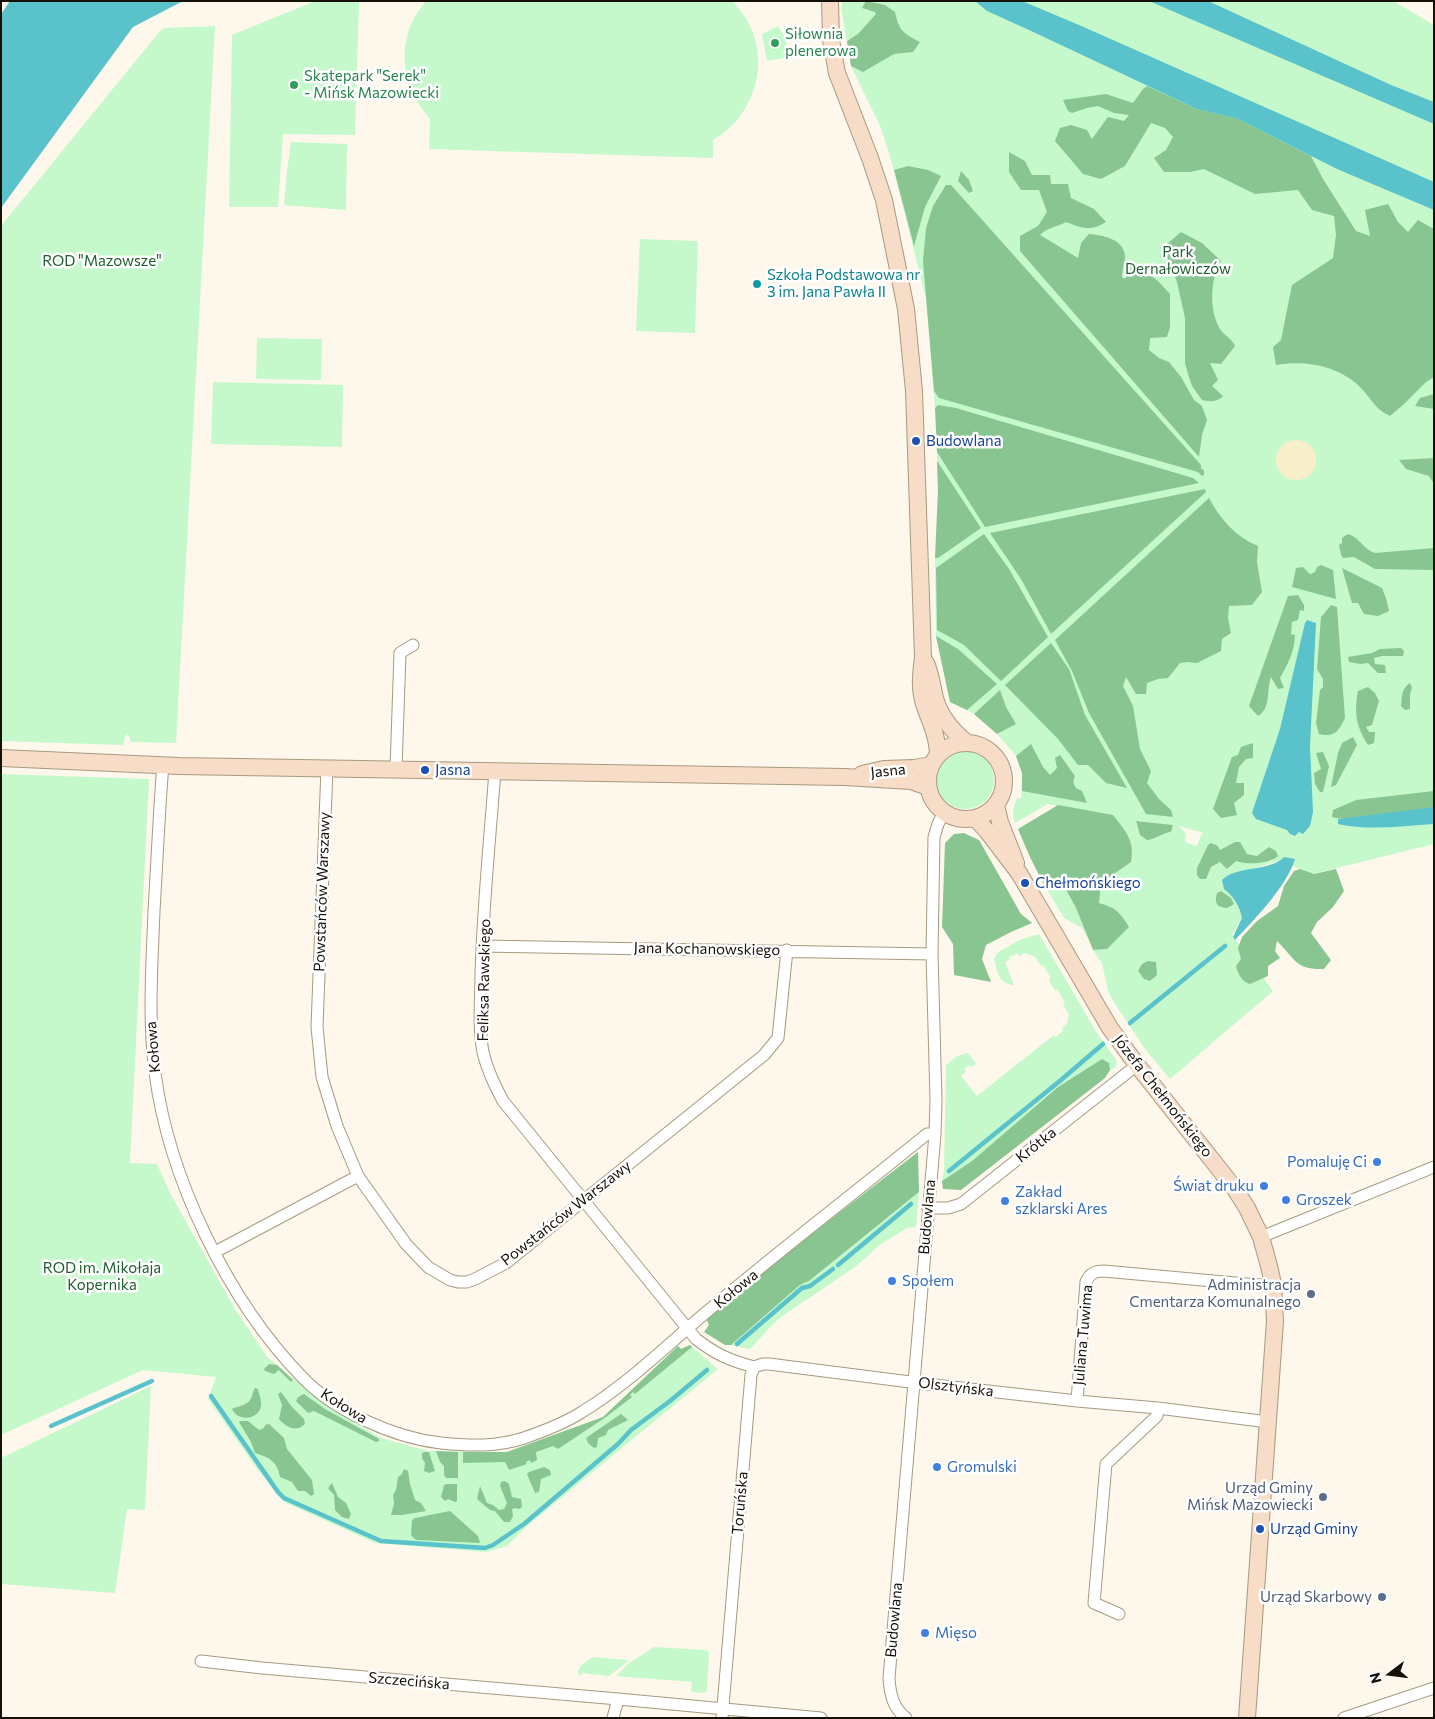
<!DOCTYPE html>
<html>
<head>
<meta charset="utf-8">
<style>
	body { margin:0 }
	#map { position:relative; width:1435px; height:1719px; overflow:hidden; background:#fdf7ec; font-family:Commissioner,sans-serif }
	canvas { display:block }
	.frame { position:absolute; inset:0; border:2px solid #161107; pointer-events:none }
	.north { position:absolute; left:1365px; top:1649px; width:50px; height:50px; -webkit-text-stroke:4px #fff; paint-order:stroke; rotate:255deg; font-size:14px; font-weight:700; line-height:20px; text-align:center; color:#161107 }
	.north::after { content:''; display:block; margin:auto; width:18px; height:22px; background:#161107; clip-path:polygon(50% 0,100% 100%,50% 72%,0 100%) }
</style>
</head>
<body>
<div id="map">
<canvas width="1435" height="1719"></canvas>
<div class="frame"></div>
<div class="north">N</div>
</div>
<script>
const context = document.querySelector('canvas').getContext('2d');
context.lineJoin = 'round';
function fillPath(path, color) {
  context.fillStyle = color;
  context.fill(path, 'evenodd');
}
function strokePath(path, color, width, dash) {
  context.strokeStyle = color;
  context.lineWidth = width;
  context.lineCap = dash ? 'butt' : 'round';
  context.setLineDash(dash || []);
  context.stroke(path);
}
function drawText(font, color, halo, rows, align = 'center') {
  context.font = font + ' Commissioner,sans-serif';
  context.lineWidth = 5;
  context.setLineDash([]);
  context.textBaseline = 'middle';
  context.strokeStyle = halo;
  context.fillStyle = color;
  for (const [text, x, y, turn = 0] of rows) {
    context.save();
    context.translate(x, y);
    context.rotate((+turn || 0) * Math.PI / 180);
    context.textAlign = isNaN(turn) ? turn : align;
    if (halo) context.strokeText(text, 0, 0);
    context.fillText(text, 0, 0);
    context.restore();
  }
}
fillPath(new Path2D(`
	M315,1H359L355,135L283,134L278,207H229L232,35Z
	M426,1H733C737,7 743,13 747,20C771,62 755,116 713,140V158L429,149L430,119C400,85 394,37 426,1Z
	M842,1H1393L1434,25V844L1313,874L1279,861L1248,870L1239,871L1224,889C1234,897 1239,905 1242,918L1232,935L1273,991L1170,1079L1145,1049L1112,999L1108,991L1102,963L1093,950L1107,949L1098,903L1101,883L1108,877L1115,817L1048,804L1015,823C1011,815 1014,805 1017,798H1021L1022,773L1016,756L997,734L974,714L950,702L936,637L935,558L938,491L936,421L926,299L894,170L881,128L851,66L841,8ZM1136,821H1137L1173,825L1171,832L1164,833L1137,827ZM1179,826L1204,833L1201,835L1197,846L1185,842L1186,834ZM1230,846L1243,847L1247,854L1274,859L1272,861L1254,863L1236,861L1220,862L1211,867L1197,868L1202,861Z
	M215,26L176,743L131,742L128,734L126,735L123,745L1,741V226L160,31L165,28Z
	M778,26L786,40L789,57L767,61L762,34Z
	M291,142L347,144L346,210L284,205L287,171Z
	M640,239L698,241L695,333L636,331Z
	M257,338L322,339L321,380L256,379Z
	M213,382L343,385L342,447L211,444Z
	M936 780a29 29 0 1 1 58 0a29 29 0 1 1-58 0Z
	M1,774L149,779L130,1163L157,1164L171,1195L235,1309L267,1357L331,1409L381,1438L428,1451L507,1452L603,1417L678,1346L681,1349L690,1345L718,1369L527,1526L507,1546L486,1552L375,1543L284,1502L257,1469L208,1399L216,1377L143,1370L1,1435Z
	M1059,877L1076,908L1090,942L1082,928L1064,918L1043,883Z
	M1039,934L1097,1033L1117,1061L1116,1067L1110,1070L1109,1063L1102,1059L1058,1087L972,1161L942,1181L944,1171L946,1065L957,1056L968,1053L976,1064L972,1067L970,1065L964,1069L966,1072L961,1076L977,1096L1054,1035L1056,1037L1063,1031L1062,1028L1067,1024L1069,1014L1063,1005L1065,1003L1057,989L1055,991L1049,980L1051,978L1043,965L1041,966L1035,957L1025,953L1019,956L1018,953L1009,957L1010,960L1005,962L1014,985C999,984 997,972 994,959L998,952L1020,940Z
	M919,1192L916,1227L907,1228L881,1244L855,1267L778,1319L750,1349L731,1345L800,1285L809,1281Z
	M151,1386L145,1510L127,1509L115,1593L1,1584V1458Z
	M654,1647L706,1650L709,1652L707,1691L704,1693L691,1692L692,1682L616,1676L628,1664Z
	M593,1657L629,1660L609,1676L583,1673L580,1676L578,1672L580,1666Z`), '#c5f9cc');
fillPath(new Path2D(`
	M866,1L885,5L895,12C899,31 903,33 920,42L913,52L894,54L863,72L851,66L847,41L858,34L876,14L875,12L862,8Z
	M1147,86L1197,109L1238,119L1311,156L1323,179L1356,231L1370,236L1365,210L1388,204L1398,222L1408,232L1418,220L1434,229V377L1426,382L1404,404L1390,416C1376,410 1372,400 1362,389C1340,366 1306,360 1276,365L1273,347L1281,340L1292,285L1333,258L1336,235L1334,216L1312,210L1298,190L1255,194L1204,169L1190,172H1164L1154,158L1166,150L1173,137L1165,128L1151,123L1125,166L1101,179L1083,174L1055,141L1060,128L1071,125L1087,130L1092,139L1108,117L1124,121L1129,115L1114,113L1098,106L1087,108L1072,113L1068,111L1063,100L1106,94L1133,103L1143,89Z
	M1009,152L1025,161L1032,175H1050L1051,184H1068L1071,198L1094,209L1106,222C1090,232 1082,228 1066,222C1057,227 1048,227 1040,235L1078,258L1081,243L1089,234C1102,235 1124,239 1125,256C1125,263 1122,271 1122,277L1125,279L1131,266L1140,267L1158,281L1170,294V327L1167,337L1150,338L1149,350L1159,358L1169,362L1181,377L1194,400L1202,406L1207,420L1202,435L1199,457L1020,251V236L1038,226L1047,212L1039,190H1021L1009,172Z
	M908,166L928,170L941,176L925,207L914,246L894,170Z
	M961,171L969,180L973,191L969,193L958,181Z
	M946,185H951L1201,465V469L1204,470V475L1202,476L1198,472L939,398L934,391L923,261L926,228L933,206Z
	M1181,232L1202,243L1221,261C1210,280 1209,310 1220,329C1224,336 1231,337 1235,346L1221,364L1210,363L1218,380L1212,386L1223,396C1218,402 1209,402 1202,400L1192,386L1188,374L1185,363V318L1177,282L1165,252L1167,244Z
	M1434,394V409L1415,406L1420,398Z
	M938,405L956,408L1193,478L1199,483L985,527L937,452L935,408Z
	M1434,458V484L1429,476L1406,469L1399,460Z
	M937,461L981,528L938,558H935L938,491Z
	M1205,489L1206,492L1051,634L1021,579L990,533Z
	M1209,498C1220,519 1236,537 1258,546L1257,562L1262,592L1252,605L1229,606L1228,618L1231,633L1222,639L1221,651L1197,663L1187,662L1180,663L1168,678L1158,679L1147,683L1146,694H1136L1126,677L1123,686L1133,706L1140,749L1151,771L1147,783L1159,799L1171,810L1173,817L1146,814L1089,713L1072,671L1055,640Z
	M984,534L1009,569L1048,637L1001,681L964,645L937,630L936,568Z
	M1348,534C1359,537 1364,550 1375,553L1434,548V570L1375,569L1354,557L1343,558L1341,555L1339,545L1342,543V538Z
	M1321,565L1333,570L1336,599L1292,587L1296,568L1303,567L1310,574L1315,572L1317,567Z
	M1342,568L1382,588L1386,598L1389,611L1378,616L1364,614L1358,603H1352Z
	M1298,595L1304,605V611L1300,610L1298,620L1292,622L1291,634L1295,635C1294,654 1288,663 1280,678L1284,688L1278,689L1271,677C1266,693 1271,708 1258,716L1249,706L1288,596Z
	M1331,605L1337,607L1345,718C1339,731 1334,738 1319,734L1316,723L1320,690L1323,687V679L1317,669L1321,617Z
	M936,636L958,649L997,684L967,710L950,702Z
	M1051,643L1069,669L1085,715L1127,788L1106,783L1088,765H1078L1058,739L1005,685Z
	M1401,648L1404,651L1403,656H1382L1374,658L1375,664L1385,665L1386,673H1378L1368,663L1360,664L1349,662L1348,657L1372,653L1380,649Z
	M1410,683L1412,688L1410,694V709L1405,710L1401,706C1402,697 1401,689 1410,683Z
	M1368,687L1375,693L1379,701L1372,725L1366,727L1369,732H1375L1374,743L1368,745C1356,726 1354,713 1358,691Z
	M1000,690L1006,707L1016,724L997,734L974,714Z
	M1353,737L1357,745L1336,785L1331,787L1338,753L1342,743Z
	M1253,743V758L1246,759L1239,767L1236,783H1244V795L1234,803L1237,815L1221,818L1213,809L1232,757L1238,755L1241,747Z
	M1031,744L1043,767L1050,775L1057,768L1055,758L1060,755L1075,776L1073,782L1076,788L1082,791L1087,803L1022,791V773L1016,756Z
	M1323,752L1329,766L1323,792H1320L1315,784L1314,773L1321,769L1316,753Z
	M1434,791V807C1411,810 1351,823 1332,817L1333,810L1356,800Z
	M1058,805L1113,815C1126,832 1135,840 1131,862L1101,883L1099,903C1116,908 1120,912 1129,927L1107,949L1093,950L1076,908L1059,877L1043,883L1029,855L1018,829Z
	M1136,821L1173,825L1171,832C1162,833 1156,839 1147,840L1140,835Z
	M964,833L979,840L1021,914L1032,923L1011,932L986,945L982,959L991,982L954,975L953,944L942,927L945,843L954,834Z
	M1235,842H1240L1247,854L1257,856L1269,847L1276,851L1278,856C1270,864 1247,865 1236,861L1227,869L1220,862L1211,867L1206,879H1200L1197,875V868L1208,845L1211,843L1218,846L1220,850Z
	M1300,869L1314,874L1336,869L1344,891L1333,907L1317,922L1311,933L1331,960L1324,969C1296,970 1296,960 1277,941L1275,951L1280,958L1268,966V976L1250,984C1242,982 1238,974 1236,966L1241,959L1238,948L1242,937L1257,921L1278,906L1284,886L1294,871Z
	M1221,891L1231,898L1234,904L1227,908C1217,907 1214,904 1217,893Z
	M1148,961L1156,962L1157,975L1150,981L1144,979L1138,971L1142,964Z
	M1102,1059L1109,1063L1110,1070L1105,1078L961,1190L943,1189L942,1181L972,1161L1058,1087Z
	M918,1152L919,1192L809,1281L800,1285L731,1345H725L704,1332L709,1325L705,1316Z
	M690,1345L692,1347L635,1394L633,1392L630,1395L632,1397L606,1417L558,1449L553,1446L536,1452L537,1460L531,1463L530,1460L526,1462L527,1464L509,1470L505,1462L463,1463V1452H507L603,1417L678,1346L681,1349Z
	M269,1364L277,1365L293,1380L291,1382L279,1370L274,1374L265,1371L264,1369Z
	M255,1388L258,1389C259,1394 262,1401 261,1406C258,1421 237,1421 232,1409C237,1406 246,1406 250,1400C253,1396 252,1392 255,1388Z
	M281,1392L292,1407L304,1419L305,1424C296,1433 286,1427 279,1419L282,1405L278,1394Z
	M304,1394L325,1409L379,1439V1441L376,1442L314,1411L308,1413L296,1401L298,1397Z
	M621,1414L628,1420L608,1430L606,1435L598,1438L597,1447L594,1448L588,1443L586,1438Z
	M241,1421H248L259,1430L264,1428L265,1425L269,1424L284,1438L287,1449L312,1480L314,1494L311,1496L305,1491H298L292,1482L280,1477C277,1461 270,1458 255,1453L251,1442L239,1422Z
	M436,1451L458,1452V1478H446L444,1475V1466L440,1462Z
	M425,1452H429L435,1471L429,1473L424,1471L425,1463L422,1458V1453Z
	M544,1467L550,1470L551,1475L541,1479L539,1492L535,1493L527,1474L529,1472Z
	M404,1469L408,1471L410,1484L415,1500L421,1503L426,1511L402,1515H391L394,1503L393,1495L396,1490L398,1477L402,1474Z
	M505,1481L509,1484L512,1497L521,1499L522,1507L519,1509L515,1508L512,1509L513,1516L510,1522H504L495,1511L490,1510L477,1499L480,1486L487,1503L493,1505L499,1510L504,1509L507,1503L500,1486L501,1482Z
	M332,1483L338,1497L346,1503L351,1514L349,1519L342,1517L335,1510L334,1495L328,1488Z
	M447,1484H457V1501L455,1502L448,1499L445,1501L441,1497L444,1485Z
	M450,1511L478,1536L480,1543L416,1540L411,1535L412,1520L415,1518Z`), '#88c591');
fillPath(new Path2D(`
	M1276 460a20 20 0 1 1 40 0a20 20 0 1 1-40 0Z`), '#f8eec9');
fillPath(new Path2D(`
	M10,1H183L133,27L1,208V14Z
	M975,1H1022L1079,25L1434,182V210L1337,169L1238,119L1197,109L1029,30L987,11Z
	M1149,1H1208L1391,85L1434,102V124Z
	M1307,620L1316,623L1310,746L1313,812L1310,826L1303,834L1299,832L1295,836L1290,834L1287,830L1256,819L1252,813L1280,729L1305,623Z
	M1434,807V824C1403,826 1369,831 1338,824V819Z
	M1284,857L1295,859C1287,886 1254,920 1235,940L1233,937L1242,918C1239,905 1234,897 1224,889L1222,880C1237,865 1270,872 1284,857Z`), '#59c2ca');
strokePath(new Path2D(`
	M1130,1023L1225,946
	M949,1171L1061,1080L1103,1044
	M838,1265L911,1204
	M737,1344L802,1288L810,1286L833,1269
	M211,1396L278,1492L284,1498L381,1541L485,1548L493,1545L524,1524L618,1444L631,1430L670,1401L707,1370
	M51,1426L152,1381`), '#59c2ca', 4.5);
const street = new Path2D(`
	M163,764C159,813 157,862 154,911C152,966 148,1019 155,1073C169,1179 228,1301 303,1378C336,1412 395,1438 441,1443C470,1446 497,1447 524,1438C544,1431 565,1423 582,1412C625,1386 664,1348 703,1315C776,1253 852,1195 927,1134H935
	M327,768L317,1027L322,1077L337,1126L358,1176L406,1244L428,1267L450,1280L458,1282H467L475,1279L506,1263L764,1055L778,1038L787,950
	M396,769L400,653L413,645
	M495,771C490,838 483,905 481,973C481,999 478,1026 483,1052C487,1070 495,1086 503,1101L696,1339C717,1355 729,1360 754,1367
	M482,946L932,954
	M928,1208H948L961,1204L1137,1065
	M1261,1237L1434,1167
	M215,1252L358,1176
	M754,1367L763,1364H769L926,1384L1077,1401L1158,1408L1268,1422
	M1077,1401L1086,1282C1090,1273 1095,1271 1104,1271L1257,1285L1273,1284
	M1119,1614L1094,1603L1106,1464L1157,1416L1158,1408
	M201,1661L262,1668L618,1699L821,1718
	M613,1718L618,1699
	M722,1718L751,1375L754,1367
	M906,1718C893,1708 890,1694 889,1678L935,1134L936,1100L932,954L934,837L938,824L944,812
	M1344,1718L1434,1688`);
const secondary = new Path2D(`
	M830,1L831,40L837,73L870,158L884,200L906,309L914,391L923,657C921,673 919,688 924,704C930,722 937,734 938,753
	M926,663C931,675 932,685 935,698C940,716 951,730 966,742
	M928 781a38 38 0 1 1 76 0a38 38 0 1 1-76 0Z
	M1,758L179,766L845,777L911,781L928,787
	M862,774L884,769L914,768L931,765
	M996,805L1000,822L1016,863
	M976,819L987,831L1019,873L1110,1028L1137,1065L1235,1189L1247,1208L1261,1237L1269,1266L1273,1284L1275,1321L1247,1718`);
strokePath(street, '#a79a7f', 13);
strokePath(secondary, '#a79a7f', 18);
strokePath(street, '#fff', 11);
strokePath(secondary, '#f7dcc8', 16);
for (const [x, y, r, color] of [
	[775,43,5,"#2e9e5b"],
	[294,85,5,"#2e9e5b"],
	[757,284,5,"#0f9aa8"],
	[916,441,5,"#1a4fb4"],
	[425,770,5,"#1a4fb4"],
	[1025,883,5,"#1a4fb4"],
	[1377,1162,5,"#3f7fe0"],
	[1264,1186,5,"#3f7fe0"],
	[1286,1200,5,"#3f7fe0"],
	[1005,1201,5,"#3f7fe0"],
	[892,1281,5,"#3f7fe0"],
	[1311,1294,5,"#5c6f8a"],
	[937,1467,5,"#3f7fe0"],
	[1323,1497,5,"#5c6f8a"],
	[1260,1529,5,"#1a4fb4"],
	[1382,1597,5,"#5c6f8a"],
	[925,1633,5,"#3f7fe0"]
]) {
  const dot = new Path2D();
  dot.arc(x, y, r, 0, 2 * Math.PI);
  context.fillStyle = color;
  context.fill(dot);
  strokePath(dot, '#fff', 2);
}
drawText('15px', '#27864d', '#fff', [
	["Siłownia",785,34],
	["plenerowa",785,51],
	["Skatepark \"Serek\"",304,76],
	["- Mińsk Mazowiecki",304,93]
], 'left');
drawText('15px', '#1e5f2e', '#fff', [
	["Park",1178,252],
	["Dernałowiczów",1178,269],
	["ROD \"Mazowsze\"",102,261],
	["ROD im. Mikołaja",102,1268],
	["Kopernika",102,1285]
]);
drawText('15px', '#0d838f', '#fff', [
	["Szkoła Podstawowa nr",767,275],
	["3 im. Jana Pawła II",767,292]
], 'left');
drawText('15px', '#164399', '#fff', [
	["Budowlana",926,441],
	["Jasna",435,770],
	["Chełmońskiego",1035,883],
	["Urząd Gminy",1270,1529]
], 'left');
drawText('15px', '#161107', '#fff', [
	["Jasna",888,771,-6],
	["Powstańców Warszawy",322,892,-88],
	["Jana Kochanowskiego",707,949,1],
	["Feliksa Rawskiego",484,980,-89],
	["Kołowa",153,1047,-95],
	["Józefa Chełmońskiego",1163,1096,52],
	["Krótka",1036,1145,-38],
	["Powstańców Warszawy",566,1213,-38],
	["Budowlana",927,1217,-85],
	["Kołowa",736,1289,-39],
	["Juliana Tuwima",1083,1335,-85],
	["Olsztyńska",956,1387,7],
	["Kołowa",344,1406,32],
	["Toruńska",740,1503,-85],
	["Budowlana",894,1620,-85],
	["Szczecińska",409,1681,5]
]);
drawText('15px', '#366cbe', '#fff', [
	["Pomaluję Ci",1367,1162,"right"],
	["Świat druku",1254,1186,"right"],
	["Zakład",1015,1192],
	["szklarski Ares",1015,1209],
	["Groszek",1296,1200],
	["Społem",902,1281],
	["Gromulski",947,1467],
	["Mięso",935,1633]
], 'left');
drawText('15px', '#4e5e75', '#fff', [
	["Administracja",1301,1285],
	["Cmentarza Komunalnego",1301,1302],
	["Urząd Gminy",1313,1488],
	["Mińsk Mazowiecki",1313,1505],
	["Urząd Skarbowy",1372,1597]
], 'right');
</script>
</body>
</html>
